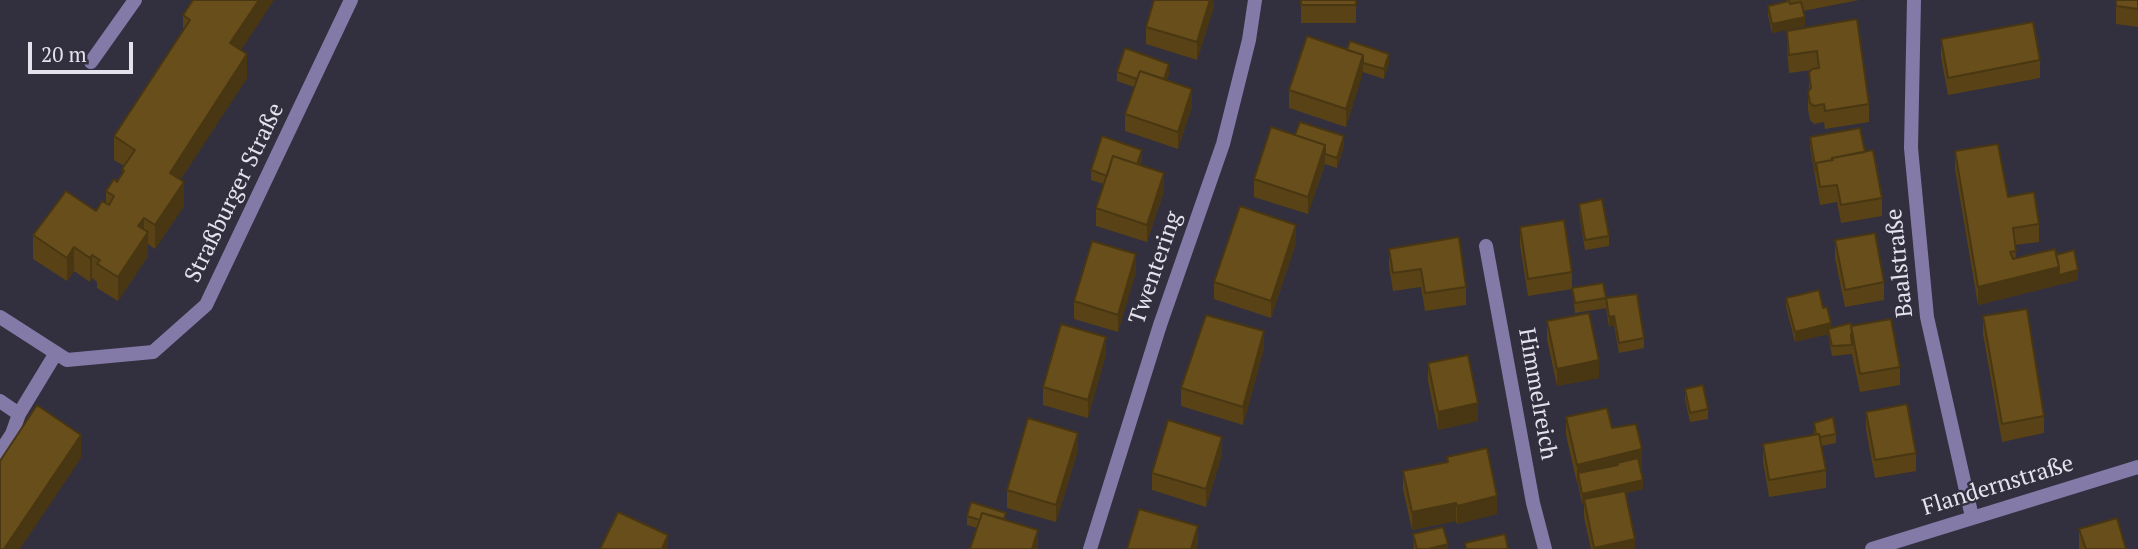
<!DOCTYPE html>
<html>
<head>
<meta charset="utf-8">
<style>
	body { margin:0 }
	#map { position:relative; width:2138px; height:549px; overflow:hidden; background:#322f3e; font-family:"PT Serif",serif }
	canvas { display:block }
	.scale { position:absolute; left:28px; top:42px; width:105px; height:32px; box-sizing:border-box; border:4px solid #e4e2ec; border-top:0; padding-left:9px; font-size:21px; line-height:24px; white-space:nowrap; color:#e4e2ec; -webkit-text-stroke:5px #322f3e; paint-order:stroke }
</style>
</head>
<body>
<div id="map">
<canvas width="2138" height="549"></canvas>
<div class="scale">20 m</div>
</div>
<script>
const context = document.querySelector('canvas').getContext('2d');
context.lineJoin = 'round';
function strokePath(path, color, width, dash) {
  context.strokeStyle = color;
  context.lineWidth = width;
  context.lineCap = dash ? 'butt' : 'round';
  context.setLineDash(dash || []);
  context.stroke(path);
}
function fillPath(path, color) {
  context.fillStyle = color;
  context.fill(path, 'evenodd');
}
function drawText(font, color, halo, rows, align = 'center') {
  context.font = font + ' "PT Serif",serif';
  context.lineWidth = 5;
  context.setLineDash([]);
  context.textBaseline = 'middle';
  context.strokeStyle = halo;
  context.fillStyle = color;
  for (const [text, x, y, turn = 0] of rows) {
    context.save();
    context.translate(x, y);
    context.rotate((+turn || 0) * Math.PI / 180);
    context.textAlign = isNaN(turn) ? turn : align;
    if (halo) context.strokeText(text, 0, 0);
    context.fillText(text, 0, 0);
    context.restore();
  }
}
strokePath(new Path2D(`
	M91,62L135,0
	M0,401L19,414L56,353
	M0,452L12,434L19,414`), '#837aa8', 14);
strokePath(new Path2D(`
	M1914,0L1911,148L1927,317L1972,517
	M1486,246L1533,503L1545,549
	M0,317L67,360L153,352L206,305L351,0
	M1090,549L1160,325L1223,144L1249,40L1255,0
	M1872,549L2138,467`), '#837aa8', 14);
fillPath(new Path2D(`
	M1214,0V7L1197,60L1146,44V27Z
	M1301,0H1356V23H1301Z
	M1787,0H1859L1803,11L1805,26L1772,33L1768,15V6L1787,1Z
	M2138,0V27L2116,24V6Z
	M183,15L241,50L247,78L180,180L184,206L155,249L148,244V256L118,301L97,288V282L92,278L90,282L74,271L67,281L33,259V235L96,211L106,203V191L117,182L122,174V169L124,166L114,160V136L183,31Z
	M1857,19L1869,104V122L1825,129L1824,122L1814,124L1810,120L1808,110V92L1809,91V73L1812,70L1789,73L1787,49V31Z
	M1307,36L1389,63L1384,79L1363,72L1346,127L1289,108V90Z
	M1941,39L2040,60V78L1948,95L1941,57Z
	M1117,72L1169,74L1167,80L1192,106L1178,149L1125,131V114L1134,87L1117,81Z
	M1295,135L1344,146L1337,168L1325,164L1308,214L1254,197V179Z
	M1810,137L1865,152L1882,198V216L1841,223L1837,202L1820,205L1810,147Z
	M1955,151L2039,224V242L2015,245L2016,259L2056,255L2078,280L1978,305L1955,169Z
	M1142,159L1140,165L1164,191L1147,242L1096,226V208L1104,184L1091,180V170Z
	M1579,204L1609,236V246L1585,250L1579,213Z
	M1520,227L1572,272V288L1606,298L1644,338V348L1619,353L1614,325L1609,327L1606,308L1575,313L1572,289L1528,296L1520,245Z
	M1835,240L1884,282V300L1845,307L1835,258Z
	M1296,243L1271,318L1214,299V282Z
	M1389,249L1466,287V305L1425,311L1421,287L1393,291L1389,267Z
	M1136,272L1118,332L1074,319V301Z
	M1786,298L1823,308L1831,328L1851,326L1900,367V385L1860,392L1852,354L1832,356L1828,334L1795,342L1786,307Z
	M1983,316L2044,416V433L2002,442L1983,334Z
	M1547,321L1599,378L1557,386L1547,339Z
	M1264,349L1243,425L1181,406V388Z
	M1106,354L1088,418L1043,405V387Z
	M1428,363L1478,421L1438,430L1428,381Z
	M1685,389L1708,409V419L1690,422L1685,399Z
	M1866,412L1916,453V471L1875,478L1866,429Z
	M1566,417L1612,428L1642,467L1640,468L1643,489L1626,493L1635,549H1591L1584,517V503L1582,504L1578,483H1577L1566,435Z
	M1814,423L1836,434V443L1821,446L1826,470V488L1769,497L1763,461V444L1814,435Z
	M1078,450L1056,522L1007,508V490Z
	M1222,455L1206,507L1152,490V473Z
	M1447,457L1497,514L1457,524L1456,521L1412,530L1403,489V471L1447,462Z
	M967,516L1006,520L1038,530V549H970L977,528L967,525Z
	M2079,529L2126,549H2079Z
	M1413,534L1448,549H1414Z`), '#594316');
fillPath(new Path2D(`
	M259,0H274L230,67V43Z
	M1210,0H1214V7L1197,60V42Z
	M1805,17V26L1772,33V24Z
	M247,54V78L170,196V173Z
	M1389,54V63L1384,79V69Z
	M1363,55V73L1346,127V109Z
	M1169,64V74L1162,97V87Z
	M1192,89V106L1178,149V132Z
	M1344,136V146L1337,168V158Z
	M1325,145V163L1308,214V197Z
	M1142,150V159L1134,181V171Z
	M1164,173V191L1147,242V225Z
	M184,182V206L155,249V225Z
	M144,218V238L148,232V256L118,301V277L138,226Z
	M1296,225V243L1271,318V301Z
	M74,247V271L67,281V258Z
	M1136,254V272L1118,332V315Z
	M92,255V278L90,282V258Z
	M2059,267L2078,270V280L1978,305V287Z
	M1614,316V325L1609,327V317Z
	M1831,323V333L1828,329V334L1795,342V332Z
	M1264,331V349L1243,425V407Z
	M1106,337V354L1088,418V400Z
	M1599,360V378L1557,386V369Z
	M1478,403V421L1438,430V412Z
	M1078,433V450L1056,522V505Z
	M81,435V458L20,549H4Z
	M1222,437V455L1206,507V489Z
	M1642,449V467L1618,473L1617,463V473H1578V483H1577V465Z
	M1643,480V489L1585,503L1584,499V503L1582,504V494Z
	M1497,496V514L1457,524V506Z
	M1456,503V521L1412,530V512Z
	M1198,526V544L1197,549H1191Z
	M1038,530V549H1032Z
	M668,535V549H662Z
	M1635,539V549H1594V548Z
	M1448,544V549H1428Z`), '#483712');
const building = new Path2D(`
	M193,0H259L230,43L247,54L170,173L184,182L155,225L144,218L138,226L148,232L118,277L97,264L100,260L92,255L90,258L74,247L67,258L33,235L66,191L96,211L102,201L109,205L114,196L106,191L114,179L117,182L124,171L122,169L135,150L114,136L190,20L183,15Z
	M1154,0H1210L1197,42L1146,27Z
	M1301,0H1356V5H1301Z
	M2116,0H2138V9L2116,6Z
	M1789,1L1790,4L1801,2L1805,17L1772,24L1768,6Z
	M1857,19L1869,104L1825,111L1824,104L1814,106L1810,103L1808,92L1811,88L1809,73L1812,69L1819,68L1817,51L1789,55L1787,31Z
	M2033,22L2040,60L1948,78L1941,39Z
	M1307,36L1363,55L1346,109L1289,90Z
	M1350,41L1389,54L1384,69L1363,63V55L1347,50Z
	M1125,48L1169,64L1164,79L1140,71L1137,79L1117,72Z
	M1140,71L1192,89L1178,132L1125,114Z
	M1300,122L1344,136L1337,158L1325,154V145L1295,135Z
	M1271,127L1325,145L1308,197L1254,179Z
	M1860,128L1865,152L1832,158V160L1816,163V171L1810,137Z
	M1102,136L1142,150L1137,164L1113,156L1107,176L1091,170Z
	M1998,144L2008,197L2034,192L2039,224L2013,228L2016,251L2010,252L2013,259L2055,249L2059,267L1978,287L1955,151Z
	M1873,150L1882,198L1841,205L1837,185L1820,187L1816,163L1833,160L1832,158Z
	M1113,156L1164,173L1147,225L1096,208Z
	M1602,199L1609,236L1585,240L1579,204Z
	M1240,206L1296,225L1271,301L1214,282Z
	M1564,220L1572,272L1528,279L1520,227Z
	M1875,233L1884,282L1845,290L1835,240Z
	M1459,237L1466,287L1425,293L1421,269L1393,273L1389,249Z
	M1092,241L1136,254L1118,315L1074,301Z
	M2074,250L2078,270L2059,275V267L2056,255Z
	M1603,283L1606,298L1637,294L1644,338L1619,343L1614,316L1609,317L1606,298L1575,303L1572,288Z
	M1819,290L1823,308L1827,307L1831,323L1795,332L1786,298Z
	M2027,309L2044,416L2002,424L1983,316Z
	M1589,313L1599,360L1557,369L1547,321Z
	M1206,315L1264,331L1243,407L1181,388Z
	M1891,319L1900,367L1860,374L1851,326Z
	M1851,323L1852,334H1851L1852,345L1832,346L1828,329Z
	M1061,324L1106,337L1088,400L1043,387Z
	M1468,355L1478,403L1438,412L1428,363Z
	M1703,385L1708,409L1690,413L1685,389Z
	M1907,404L1916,453L1875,460L1866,412Z
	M37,405L81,435L4,549H0V461Z
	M1607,408L1612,428L1636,424L1642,449L1577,465L1566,417Z
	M1833,417L1836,434L1820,437L1819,434H1816L1814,423Z
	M1028,418L1078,433L1056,505L1007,490Z
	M1168,420L1222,437L1206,489L1152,473Z
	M1819,434L1826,470L1769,480L1763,444Z
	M1487,448L1497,496L1457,506L1456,503L1412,512L1403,471L1448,462L1447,457Z
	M1638,458L1643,480L1582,494L1578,473L1618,465L1617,463Z
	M1625,491L1635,539L1594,548L1584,499Z
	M971,502L1006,513L1004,519L982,513L980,520L967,516Z
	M1139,509L1198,526L1191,549H1127Z
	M618,512L668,535L662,549H600Z
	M982,513L1038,530L1032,549H970Z
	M2117,518L2126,549H2086L2079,529Z
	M1443,527L1448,544L1428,549H1417L1413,534Z
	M1505,534L1508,549H1466L1465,543Z`);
fillPath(building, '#674e1a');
strokePath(building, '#483712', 2);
drawText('23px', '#e4e2ec', '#322f3e', [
	["Straßburger Straße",235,193,-64],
	["Baalstraße",1900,263,-96],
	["Twentering",1156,268,-71],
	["Himmelreich",1537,394,80],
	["Flandernstraße",1998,486,-17]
]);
</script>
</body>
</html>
